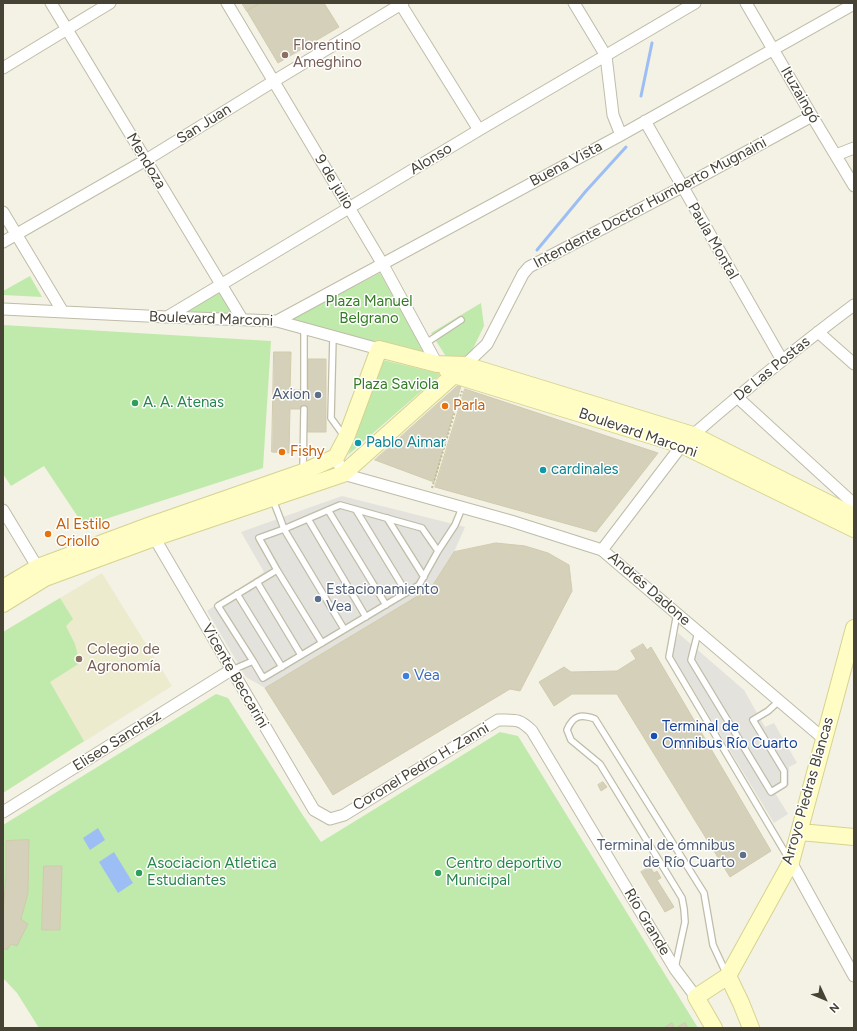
<!DOCTYPE html>
<html>
<head>
<meta charset="utf-8">
<style>
	body { margin:0 }
	#map { position:relative; width:857px; height:1031px; overflow:hidden; background:#f3f2e4; font-family:Figtree,sans-serif }
	canvas { display:block }
	.frame { position:absolute; inset:0; border:4px solid #464334; pointer-events:none }
	.north { position:absolute; left:805px; top:979px; width:40px; height:40px; -webkit-text-stroke:3px #fff; paint-order:stroke; rotate:134deg; font-size:11px; font-weight:700; line-height:16px; text-align:center; color:#464334 }
	.north::after { content:''; display:block; margin:auto; width:14px; height:18px; background:#464334; clip-path:polygon(50% 0,100% 100%,50% 72%,0 100%) }
</style>
</head>
<body>
<div id="map">
<canvas width="857" height="1031"></canvas>
<div class="frame"></div>
<div class="north">N</div>
</div>
<script>
const context = document.querySelector('canvas').getContext('2d');
context.lineJoin = 'round';
function fillPath(path, color) {
  context.fillStyle = color;
  context.fill(path, 'evenodd');
}
function strokePath(path, color, width, dash) {
  context.strokeStyle = color;
  context.lineWidth = width;
  context.lineCap = dash ? 'butt' : 'round';
  context.setLineDash(dash || []);
  context.stroke(path);
}
function drawText(font, color, halo, rows, align = 'center') {
  context.font = font + ' Figtree,sans-serif';
  context.lineWidth = 3;
  context.setLineDash([]);
  context.textBaseline = 'middle';
  context.strokeStyle = halo;
  context.fillStyle = color;
  for (const [text, x, y, turn = 0] of rows) {
    context.save();
    context.translate(x, y);
    context.rotate((+turn || 0) * Math.PI / 180);
    context.textAlign = isNaN(turn) ? turn : align;
    if (halo) context.strokeText(text, 0, 0);
    context.fillText(text, 0, 0);
    context.restore();
  }
}
fillPath(new Path2D(`
	M102,573L172,686L3,793V632Z`), '#edebcd');
fillPath(new Path2D(`
	M380,273L428,357L291,319Z
	M30,276L42,297L3,295V291Z
	M219,290L235,315L178,313Z
	M481,303L484,326L465,365L445,355L431,333Z
	M3,325L271,341L263,468L84,526L44,466L11,486L3,474Z
	M383,360L441,374L348,455Z
	M60,598L73,619L66,626L75,644L80,663L50,682L84,741L3,793V632Z
	M216,694L228,698L302,814L321,842L500,732L518,736L698,1028H39L17,993L3,978V825Z`), '#c0eaab');
fillPath(new Path2D(`
	M342,496L465,527L454,552L431,588L265,688L246,677L207,611L264,572L241,532Z
	M678,633L744,690L765,727L774,723L797,763L789,767V785L775,793L788,814L774,823L672,655Z`), '#e4e2dd');
fillPath(new Path2D(`
	M98,828L105,840L90,850L83,838Z
	M114,852L133,883L118,893L99,862Z`), '#9dbef4');
strokePath(new Path2D(`
	M641,96L652,43
	M537,250L586,191L626,147`), '#9dbef4', 3);
const building = new Path2D(`
	M242,3H260L247,11Z
	M260,3H324L339,27L278,63L247,11Z
	M274,352H291L290,390H308V359H326V432H307V409H290L289,453L272,452Z
	M462,382L434,482L375,460Z
	M465,389L658,453L596,532L435,487Z
	M496,543L525,546L548,553L569,565L572,591L520,691L510,689L333,795L265,688L431,588L454,552Z
	M643,644L647,650L651,647L771,851L730,877L617,694H572L554,706L539,682L564,667L571,672L617,671L636,659L631,651Z
	M603,782L607,787L601,791L598,785Z
	M29,840L28,893L21,919L28,924L17,946L11,944L7,950L3,948V906L4,902L6,874V841Z
	M44,866H62L60,930H42Z
	M650,867L654,873L657,871L661,878L657,880L674,907L665,912L641,872Z
	M672,1023L675,1028H664Z
	M685,1023L688,1028H676Z`);
fillPath(building, '#d5d0b9');
strokePath(building, '#d1caac', 1);
const service = new Path2D(`
	M333,337L331,418L344,436
	M426,343L461,320
	M304,390V329
	M303,470L304,409
	M273,500L280,518L284,529L344,629
	M328,510L386,605
	M356,510L406,592
	M387,518L424,577
	M308,519L366,617
	M277,570L322,643
	M257,582L301,655
	M237,594L282,667
	M677,613L669,657L789,859
	M698,632L691,660L771,792L784,784V771L753,720L768,711L779,701
	M253,661L218,606L277,570L259,538L284,529L340,505L422,528L438,551
	M232,670L253,661L263,678L419,585L438,551L455,525L462,508
	M675,968L685,922L684,909L682,898L600,764L571,740L567,730C573,715 581,714 595,719L704,893L713,945L726,973`);
const minor = new Path2D(`
	M51,3L242,319
	M227,3L382,263L437,364
	M400,3L479,130
	M574,3L606,56L613,115L621,135
	M746,3L812,116L854,186
	M3,68L110,3
	M645,121L782,360
	M836,155L854,148
	M3,212L63,312
	M3,242L146,160L274,81L403,3
	M3,309L167,317L277,321L379,349
	M167,317L479,130L695,3
	M277,321L621,135L854,4
	M818,332L854,364
	M465,365L487,344L523,274L529,267L682,187L812,116
	M737,397L854,504
	M693,435C745,390 799,346 854,305
	M336,457L343,474L511,521L602,550L824,739
	M3,510L41,573
	M151,532L314,810L330,819L344,815L498,720C515,720 519,718 532,731L675,969L696,997
	M602,550L682,445
	M3,812L231,670
	M791,862L854,976`);
const secondary = new Path2D(`
	M447,370L454,375L682,445L854,529
	M3,588L38,567L148,526L303,472L336,457L346,438L379,349L437,364L465,365L693,435L854,516
	M3,604L45,578L154,538L343,474L465,365
	M800,832L854,837
	M728,976L741,1003L751,1028
	M714,1028L696,997L728,976L791,862L854,628`);
strokePath(service, '#bfbca7', 8);
strokePath(minor, '#bfbca7', 13);
strokePath(secondary, '#d6d391', 18);
strokePath(new Path2D(`
	M432,488L453,418L462,391`), '#c2bc97', 2, [2, 2]);
strokePath(service, '#fff', 5.5);
strokePath(minor, '#fff', 11);
strokePath(secondary, '#fffdc3', 16);
for (const [x, y, r, color] of [
	[285,55,4,"#8d6e63"],
	[318,395,4,"#5c6f8a"],
	[135,403,4,"#2e9e5b"],
	[445,406,4,"#e8710a"],
	[358,443,4,"#0f9aa8"],
	[282,452,4,"#e8710a"],
	[543,470,4,"#0f9aa8"],
	[48,534,4,"#e8710a"],
	[318,599,4,"#5c6f8a"],
	[79,659,4,"#8d6e63"],
	[406,676,4,"#3f7fe0"],
	[654,736,4,"#1a4fb4"],
	[743,855,4,"#5c6f8a"],
	[139,873,4,"#2e9e5b"],
	[438,873,4,"#2e9e5b"]
]) {
  const dot = new Path2D();
  dot.arc(x, y, r, 0, 2 * Math.PI);
  context.fillStyle = color;
  context.fill(dot);
  strokePath(dot, '#fff', 1.5);
}
drawText('15px', '#785e54', '#fff', [
	["Florentino",293,46],
	["Ameghino",293,63],
	["Colegio de",87,650],
	["Agronomía",87,667]
], 'left');
drawText('15px', '#464334', '#fff', [
	["Ituzaingó",800,95,60],
	["San Juan",204,124,-32],
	["Alonso",431,159,-31],
	["Mendoza",146,161,59],
	["Buena Vista",566,164,-28],
	["9 de julio",334,182,59],
	["Intendente Doctor Humberto Mugnaini",650,203,-28],
	["Paula Montal",713,241,60],
	["Boulevard Marconi",211,319,2],
	["De Las Postas",772,369,-39],
	["Boulevard Marconi",638,433,19],
	["Andrés Dadone",649,589,41],
	["Vicente Beccarini",235,676,60],
	["Eliseo Sanchez",117,741,-32],
	["Coronel Pedro H. Zanni",421,767,-31],
	["Arroyo Piedras Blancas",808,791,-74],
	["Río Grande",647,922,59]
]);
drawText('15px', '#337b24', '#fff', [
	["Plaza Manuel",369,302],
	["Belgrano",369,319],
	["Plaza Saviola",396,385]
]);
drawText('15px', '#4e5e75', '#fff', [
	["Axion",310,395],
	["Estacionamiento",326,590,"left"],
	["Vea",326,607,"left"],
	["Terminal de ómnibus",735,846],
	["de Río Cuarto",735,863]
], 'right');
drawText('15px', '#27864d', '#fff', [
	["A. A. Atenas",143,403],
	["Asociacion Atletica",147,864],
	["Estudiantes",147,881],
	["Centro deportivo",446,864],
	["Municipal",446,881]
], 'left');
drawText('15px', '#c56008', '#fff', [
	["Parla",453,406],
	["Fishy",290,452],
	["Al Estilo",56,525],
	["Criollo",56,542]
], 'left');
drawText('15px', '#0d838f', '#fff', [
	["Pablo Aimar",366,443],
	["cardinales",551,470]
], 'left');
drawText('15px', '#366cbe', '#fff', [
	["Vea",414,676]
], 'left');
drawText('15px', '#164399', '#fff', [
	["Terminal de",662,727],
	["Omnibus Río Cuarto",662,744]
], 'left');
</script>
</body>
</html>
